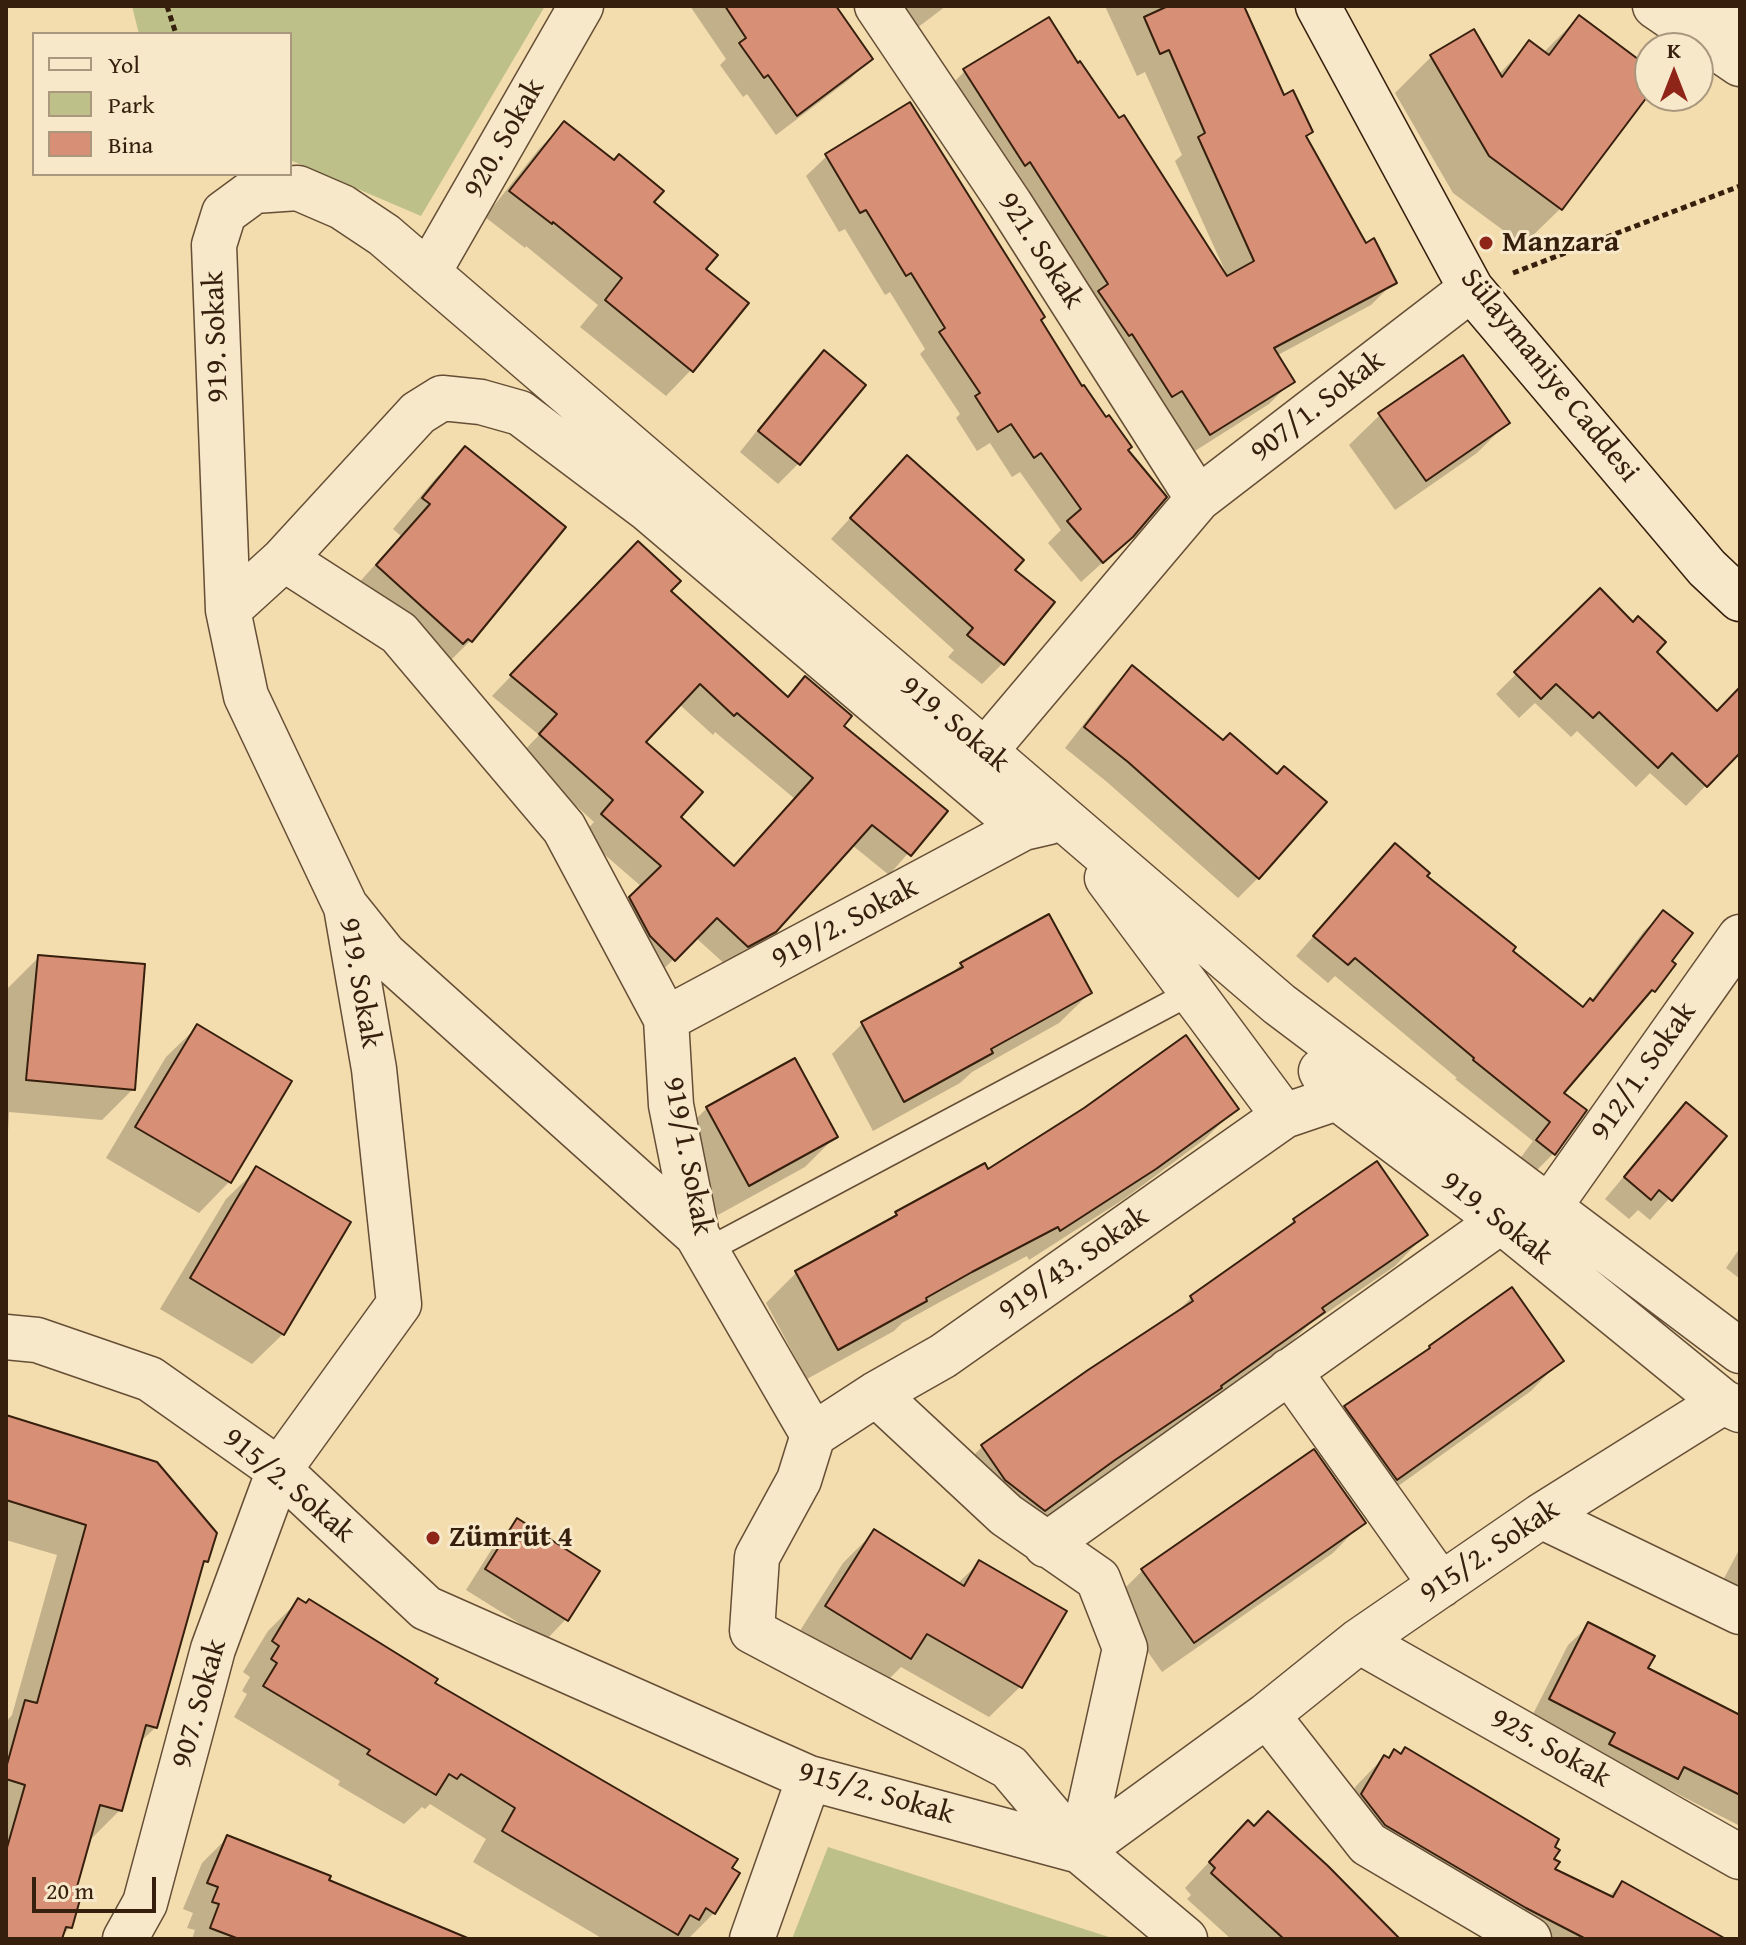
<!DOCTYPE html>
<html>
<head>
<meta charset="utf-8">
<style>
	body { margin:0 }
	#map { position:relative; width:1746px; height:1945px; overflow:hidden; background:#f3dcad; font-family:"Gentium Book Plus",serif }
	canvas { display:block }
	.frame { position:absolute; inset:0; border:8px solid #361f0d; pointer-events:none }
	.legend { position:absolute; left:32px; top:32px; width:260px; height:144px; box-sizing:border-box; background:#f7e8ca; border:2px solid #aa987e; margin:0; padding:10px 14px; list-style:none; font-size:24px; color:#361f0d }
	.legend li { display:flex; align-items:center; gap:16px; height:40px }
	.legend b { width:40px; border:2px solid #aa987e }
	.north { position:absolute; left:1634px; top:32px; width:80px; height:80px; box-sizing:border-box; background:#f7e8ca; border:2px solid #aa987e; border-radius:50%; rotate:0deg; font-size:22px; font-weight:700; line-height:32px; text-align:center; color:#361f0d }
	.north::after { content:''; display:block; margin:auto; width:28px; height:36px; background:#8f2418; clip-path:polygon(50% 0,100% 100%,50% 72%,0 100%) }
	.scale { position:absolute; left:32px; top:1877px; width:124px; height:36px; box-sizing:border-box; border:4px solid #361f0d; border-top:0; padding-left:10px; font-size:24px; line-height:28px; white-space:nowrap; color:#361f0d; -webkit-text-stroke:6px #f7e8ca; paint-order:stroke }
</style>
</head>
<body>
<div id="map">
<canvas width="1746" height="1945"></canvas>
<div class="frame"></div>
<ul class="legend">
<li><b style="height:10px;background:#f7e8ca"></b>Yol</li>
<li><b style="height:22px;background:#bdc088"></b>Park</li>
<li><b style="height:22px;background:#d78f76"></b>Bina</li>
</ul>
<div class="north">K</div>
<div class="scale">20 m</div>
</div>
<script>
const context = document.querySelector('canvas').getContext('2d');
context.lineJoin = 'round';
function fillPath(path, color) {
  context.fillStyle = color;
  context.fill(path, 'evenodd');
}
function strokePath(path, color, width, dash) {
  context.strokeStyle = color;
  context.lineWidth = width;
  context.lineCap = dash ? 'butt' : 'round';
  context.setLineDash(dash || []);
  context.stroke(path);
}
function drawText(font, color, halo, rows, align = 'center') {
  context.font = font + ' "Gentium Book Plus",serif';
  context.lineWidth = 6;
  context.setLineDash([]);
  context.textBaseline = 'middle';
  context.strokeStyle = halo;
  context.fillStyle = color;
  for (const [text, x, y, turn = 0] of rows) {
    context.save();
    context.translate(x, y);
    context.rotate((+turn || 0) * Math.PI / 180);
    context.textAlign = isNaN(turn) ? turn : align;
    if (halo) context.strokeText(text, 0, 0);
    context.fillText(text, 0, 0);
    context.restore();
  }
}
fillPath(new Path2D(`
	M132,6H545L421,216L290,160V34H139Z
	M828,1847L1112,1938L1114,1939H792Z`), '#bdc088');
fillPath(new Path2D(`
	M690,6H836L870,59L850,79L776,135L747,94L743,97L720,65L726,59Z
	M895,6H946L913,31Z
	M1105,6H1242L1283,97L1311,132L1305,138L1365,245L1394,282L1371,305L1276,356L1292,381L1269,404L1187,456L942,94L965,71L1077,66L1223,274L1226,273L1175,161L1182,155L1145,72L1137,76Z
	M1579,17L1650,71V89L1560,209L1523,245L1453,193L1395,93L1431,57L1498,75L1529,43L1543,53Z
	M564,123L651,203L703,269L746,304L691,370L666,396L580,327L598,305L526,246L525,248L485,217L539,149Z
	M827,156L1039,320L1081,389L1125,451L1132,536L1081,582L1048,543L1061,530L1020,472L1012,477L990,443L977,451L956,418L960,414L920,354L925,349L890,292L885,295L845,229L839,232L806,176Z
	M824,353L799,463L778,484L740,452L803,373Z
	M1380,415L1507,423L1477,453L1395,510L1349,445Z
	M465,449L563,527L470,641L440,671L346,597L401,536L393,529L435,479Z
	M887,478L1052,603L1002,664L982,684L948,657L954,650L831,539Z
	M618,564L668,591L786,698L806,679L841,726L945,811L889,875L852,845L753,952L727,966L695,937L653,980L610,919L642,887L582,835L594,822L520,755L539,735L492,696ZM679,704L713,735L715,732L795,799L733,868L678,818L643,742Z
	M1600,591L1654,652L1717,714L1740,690V750L1686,806L1650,773L1636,787L1577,731L1571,737L1535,703L1519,718L1496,694Z
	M1132,668L1223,742L1277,776L1258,878L1238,898L1107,782L1065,748L1112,688Z
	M1377,864L1424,877L1510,951L1582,1009L1591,1001L1644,931L1663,913L1669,961L1653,990L1561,1093L1554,1153L1535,1172L1519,1160L1533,1141L1455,1079L1457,1078L1335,976L1328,983L1296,956Z
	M39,957L133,1089L102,1120L9,1112L6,1170L8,988Z
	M961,964L1090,993L1059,1023L972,1072L960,1083L873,1131L832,1054L862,1024L948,977Z
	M197,1027L290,1082L229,1182L199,1213L106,1158L166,1057Z
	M1686,1105L1724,1137L1650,1220L1638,1210L1629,1219L1605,1199L1666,1126Z
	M707,1108L835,1137L805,1167L718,1215L676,1139Z
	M1236,1108L1205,1139L1124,1199L1029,1260L1027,1256L940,1302L902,1323L894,1331L807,1379L766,1303L797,1272L886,1224L897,1213L987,1172Z
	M257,1169L283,1334L252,1364L160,1309L226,1199Z
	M1294,1220L1425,1235L1395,1266L1309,1325L1291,1342L1203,1405L1189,1419L1013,1541L952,1477L982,1447L1172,1317L1191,1298L1277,1238Z
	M1740,1248V1279L1726,1268Z
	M1430,1348L1561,1360L1531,1391L1366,1509L1315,1438L1346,1407Z
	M6,1424L206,1561L200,1567L156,1727L138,1744L120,1810L89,1841L72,1895L70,1927L60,1939H6V1722L12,1715L57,1555L6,1540Z
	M517,1521L566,1619L546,1640L466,1590L497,1541Z
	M1363,1522L1333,1553L1162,1672L1112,1601L1143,1570Z
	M874,1532L957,1584L980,1562L1020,1687L989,1717L901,1667L879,1689L796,1637L843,1563Z
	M1740,1548V1619L1710,1605Z
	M299,1600L729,1869L714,1913L688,1939H603L473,1862L486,1839L430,1804L425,1809L422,1807L404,1824L338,1785L340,1781L234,1717L247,1694L242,1691L250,1677L243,1672L268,1631Z
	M1589,1625L1646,1669L1740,1719V1826L1666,1788L1656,1798L1530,1720L1568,1645Z
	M1405,1749L1551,1860L1552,1870L1608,1897L1622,1883L1724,1939H1504L1334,1824L1356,1786L1384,1757L1387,1759L1394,1752L1400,1755Z
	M228,1837L327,1881L441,1939H192L195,1930L187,1928L193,1913L183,1909L202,1863Z
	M1222,1848L1397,1939H1231L1187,1899L1191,1895L1185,1888Z`), '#0003');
const building = new Path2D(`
	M725,6H836L873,59L797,116L768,75L764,78L739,43L746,38Z
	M1168,6H1244L1284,95L1293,90L1313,132L1306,136L1366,243L1374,238L1397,283L1274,348L1295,382L1210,435L1182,391L1172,397L1132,334L1129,336L1098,291L1108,284L1030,162L1025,166L963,69L1049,17L1078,63L1080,61L1119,118L1124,115L1227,276L1254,261L1198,137L1205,133L1169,50L1160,54L1144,17Z
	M1579,15L1650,68V93L1562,210L1489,156L1430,55L1474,29L1502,77L1529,40L1549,55Z
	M910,102L1045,317L1041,320L1082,386L1084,385L1106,417L1109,415L1132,447L1128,450L1167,497L1133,537L1103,563L1067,521L1081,509L1041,453L1034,458L1011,424L998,432L975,396L980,393L939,332L945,328L911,273L906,276L866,210L860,213L825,154Z
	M564,121L614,160L619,154L664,191L654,202L718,255L706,269L749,303L693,372L605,300L622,278L553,222L552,224L509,191Z
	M824,350L866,385L800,465L758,431Z
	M1463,355L1510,423L1426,481L1378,413Z
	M465,446L566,527L472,642L468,639L463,644L376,565L430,504L422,498Z
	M907,455L1024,560L1015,570L1055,602L1004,665L967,635L973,628L850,518Z
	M638,541L681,581L671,591L788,697L805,676L852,716L844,726L948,811L911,856L872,825L776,932L748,947L717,918L675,961L650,936L629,897L661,866L601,814L613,800L539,734L557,714L510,675ZM700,684L734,716L737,713L813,778L734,866L681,817L703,792L646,742Z
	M1600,588L1633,622L1638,616L1666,642L1657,652L1717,711L1740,687V753L1707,787L1672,753L1658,768L1599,712L1593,718L1556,684L1541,699L1514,672Z
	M1132,665L1223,740L1230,733L1277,774L1284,766L1327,802L1259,879L1128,762L1084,727Z
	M1395,843L1430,873L1427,876L1516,947L1513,951L1583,1007L1590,998L1593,1001L1663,910L1693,933L1672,961L1676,964L1655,992L1652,990L1564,1093L1587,1110L1555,1155L1536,1140L1550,1122L1473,1060L1474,1058L1355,958L1348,965L1313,936Z
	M1049,914L1092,993L991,1049L993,1053L904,1102L861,1022L963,967L960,963Z
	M38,955L145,964L135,1090L26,1080Z
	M197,1024L292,1081L231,1183L135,1127Z
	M1186,1035L1239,1109L1156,1169L1060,1231L1058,1227L972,1272L926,1298L927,1301L838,1350L795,1271L897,1215L895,1212L985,1163L988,1169L1084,1108Z
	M795,1058L838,1137L749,1186L706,1107Z
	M1686,1102L1727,1136L1672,1201L1659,1190L1651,1200L1624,1177Z
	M1377,1161L1428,1235L1322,1308L1325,1312L1221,1386L1222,1388L1115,1460L1045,1511L1005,1480L981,1445L1088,1370L1193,1301L1190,1296L1295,1222L1293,1219Z
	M256,1166L351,1222L284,1335L190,1278Z
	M1512,1287L1564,1361L1397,1480L1344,1406L1430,1348L1429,1346Z
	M6,1415L157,1462L217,1533L208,1562L204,1561L157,1728L146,1725L122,1811L100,1805L75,1894L81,1896L72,1928L66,1927L62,1939H6V1851L25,1785L6,1779V1768L25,1700L37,1703L86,1525L6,1500Z
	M1314,1449L1366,1523L1194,1643L1141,1569Z
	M517,1518L600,1571L568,1621L485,1569Z
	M874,1529L964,1586L979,1560L1067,1611L1022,1688L927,1634L911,1659L825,1606Z
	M298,1598L306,1603L309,1599L438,1679L435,1683L738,1859L732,1868L740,1873L715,1914L706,1908L699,1920L690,1915L678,1935L502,1831L515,1808L461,1774L457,1779L449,1774L436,1795L367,1754L370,1750L263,1686L277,1663L271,1659L279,1646L272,1641Z
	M1588,1622L1655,1656L1648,1668L1740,1715V1795L1684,1767L1678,1779L1609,1744L1615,1733L1549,1699Z
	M1405,1747L1559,1839L1555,1847L1560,1850L1554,1859L1560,1862L1555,1869L1613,1897L1622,1881L1726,1939H1586L1526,1908L1385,1825L1361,1794L1384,1755L1389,1758L1394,1749L1401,1754Z
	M1268,1811L1328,1866L1400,1939H1284L1211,1873L1215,1868L1209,1862L1248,1820L1254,1826Z
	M227,1835L331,1876L329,1880L470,1939H239L210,1928L219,1904L212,1902L218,1887L207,1883Z`);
fillPath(building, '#d78f76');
strokePath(building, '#361f0d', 2);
const service = new Path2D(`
	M706,1251L1192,992`);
const minor = new Path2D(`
	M877,6L1010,204L1198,499
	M428,273L581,6
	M284,559L418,413L442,398L481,402L520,413L649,510L1023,828
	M228,610L284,559L399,633L564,828L666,1019L671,1105L697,1235L813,1435L799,1480L757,1557L752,1631L1009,1767L1080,1851L1185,1939
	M985,751L1198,499L1471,289
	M1107,878L1284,1116
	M348,909L384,954L697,1235
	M666,1019L1023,828L1049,822
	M1321,1071L1337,1098L1501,1221L1723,1402L1740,1410
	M1549,1207L1740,937
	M6,1337L37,1340L150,1379L279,1470L426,1608L809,1778L1080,1851
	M1289,1371L1441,1585
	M876,1394L1006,1515L1098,1579L1125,1648L1080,1851
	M813,1435L876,1394L943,1356L1284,1116L1337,1098
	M1541,1516L1740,1612
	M1046,1545L1501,1221
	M1359,1641L1740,1857
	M1267,1715L1368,1844L1529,1939
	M1080,1851L1267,1715L1359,1641L1541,1516L1723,1402
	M125,1939L145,1903L213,1649L279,1470L399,1304L374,1069L346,907L246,696L228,610L214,245L224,213L254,191L298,188L342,207L384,235L1279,1004L1740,1351
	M752,1939L809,1778`);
const tertiary = new Path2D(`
	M1655,6L1740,64
	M1712,6L1740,31`);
const secondary = new Path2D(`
	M1318,6L1471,289L1707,568L1740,599`);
strokePath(service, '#654e35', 27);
strokePath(minor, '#654e35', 47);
strokePath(tertiary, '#654e35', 47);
strokePath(secondary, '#361f0d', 47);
strokePath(new Path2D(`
	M167,6L176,34
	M1513,273L1740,186`), '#361f0d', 5, [6, 4]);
strokePath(service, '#f7e8ca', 24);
strokePath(minor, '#f7e8ca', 44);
strokePath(tertiary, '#f7e8ca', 44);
strokePath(secondary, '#f7e8ca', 44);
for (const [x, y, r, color] of [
	[1486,243,8,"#8f2418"],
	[433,1538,8,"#8f2418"]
]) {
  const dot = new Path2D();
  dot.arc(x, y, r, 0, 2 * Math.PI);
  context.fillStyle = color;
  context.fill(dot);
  strokePath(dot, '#f7e8ca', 3);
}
drawText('30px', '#361f0d', '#f7e8ca', [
	["920. Sokak",505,139,-60],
	["921. Sokak",1040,251,57],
	["919. Sokak",217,337,-92],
	["Sülaymaniye Caddesi",1549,376,51],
	["907/1. Sokak",1318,407,-38],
	["919. Sokak",954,725,40],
	["919/2. Sokak",845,924,-28],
	["919. Sokak",359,983,80],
	["912/1. Sokak",1644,1072,-55],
	["919/1. Sokak",687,1156,79],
	["919. Sokak",1496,1219,38],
	["919/43. Sokak",1074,1264,-35],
	["915/2. Sokak",288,1486,40],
	["915/2. Sokak",1490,1552,-34],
	["907. Sokak",200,1704,-74],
	["925. Sokak",1550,1749,29],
	["915/2. Sokak",876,1794,16]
]);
drawText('bold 30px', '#361f0d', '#f7e8ca', [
	["Manzara",1502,243],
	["Zümrüt 4",449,1538]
], 'left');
</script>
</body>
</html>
